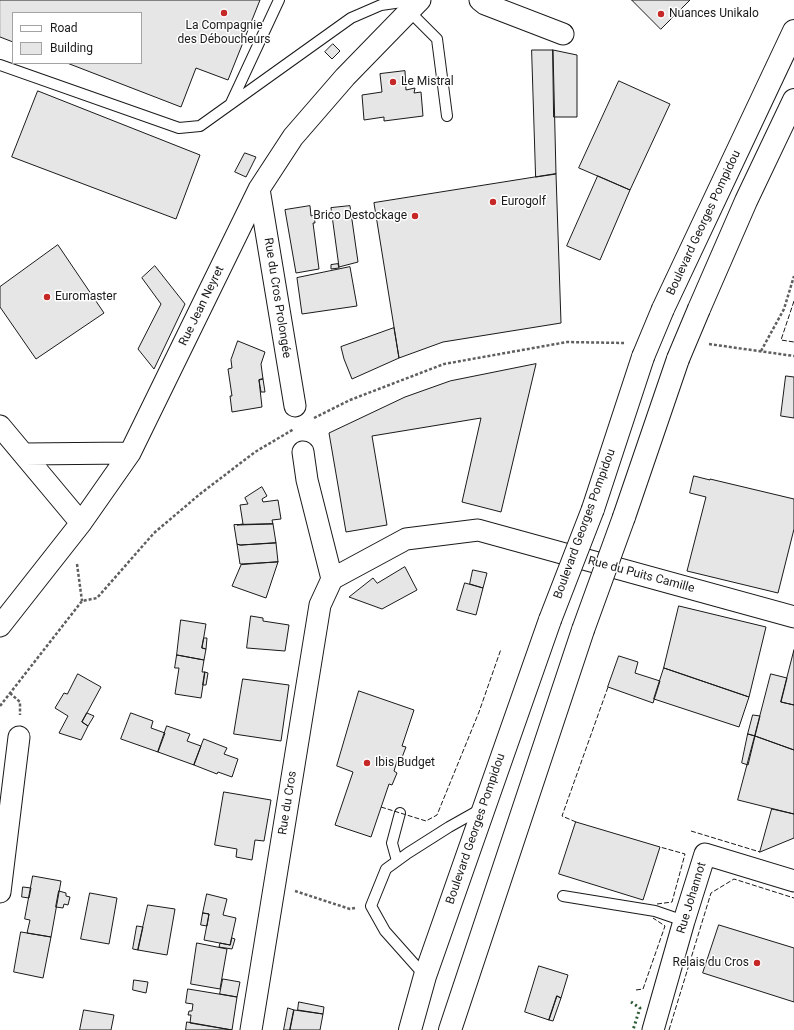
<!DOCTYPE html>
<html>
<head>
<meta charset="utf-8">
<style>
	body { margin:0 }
	#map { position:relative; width:794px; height:1030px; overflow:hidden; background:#fff; font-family:Roboto,sans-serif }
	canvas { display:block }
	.legend { position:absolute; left:12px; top:12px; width:130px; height:52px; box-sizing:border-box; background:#fff; border:1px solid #a3a3a3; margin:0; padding:5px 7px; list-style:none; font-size:12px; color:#1a1a1a }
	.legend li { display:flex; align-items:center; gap:8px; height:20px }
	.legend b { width:20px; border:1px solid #a3a3a3 }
</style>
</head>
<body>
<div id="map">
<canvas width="794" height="1030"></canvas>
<ul class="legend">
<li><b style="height:5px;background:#fff"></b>Road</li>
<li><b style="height:11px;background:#e6e6e6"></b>Building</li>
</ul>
</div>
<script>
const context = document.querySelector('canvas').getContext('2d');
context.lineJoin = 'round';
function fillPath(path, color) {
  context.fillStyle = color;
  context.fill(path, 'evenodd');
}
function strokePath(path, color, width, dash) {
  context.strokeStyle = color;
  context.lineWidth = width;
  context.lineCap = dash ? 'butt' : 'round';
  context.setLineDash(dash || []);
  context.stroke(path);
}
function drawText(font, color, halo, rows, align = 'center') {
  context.font = font + ' Roboto,sans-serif';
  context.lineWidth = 3;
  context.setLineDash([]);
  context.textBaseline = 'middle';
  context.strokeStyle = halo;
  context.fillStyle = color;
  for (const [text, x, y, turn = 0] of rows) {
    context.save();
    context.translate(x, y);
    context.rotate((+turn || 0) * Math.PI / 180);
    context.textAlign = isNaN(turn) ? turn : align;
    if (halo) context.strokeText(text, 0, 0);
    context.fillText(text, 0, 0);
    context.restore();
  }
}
const building = new Path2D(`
	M0,0H260L228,80L196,68L181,107L67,63H141V13H13V42L0,37Z
	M632,0H690L661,29Z
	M333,44L340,51L332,59L325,52Z
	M532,50H553L556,174L536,177Z
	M553,50L577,55V117H554Z
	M405,71L406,90L415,88L414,93L421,92L423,116L384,121V117L364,120L362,95L382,92L380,74Z
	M619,81L670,104L630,190L579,168Z
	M38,91L200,155L176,219L12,157Z
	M245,153L256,157L246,177L235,172Z
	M556,174L561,323L443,342L399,358L374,203Z
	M598,176L630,190L600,260L567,246Z
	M310,206L311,216L314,215L315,223H313L319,269L296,273L285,210Z
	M350,206L358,262L339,267L331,208Z
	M58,245L104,313L36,359L0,307V287Z
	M338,264L339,268L331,269V265Z
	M155,266L185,304L154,369L138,349L161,304L142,278Z
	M350,267L357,306L302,314L297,278Z
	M394,328L399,358L352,379L344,359L341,347Z
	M238,341L265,352L261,364L263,379L259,380L262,407L232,412L230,396H232L228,369L232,368L231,360Z
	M536,364L501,512L462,502L481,418L372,436L387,525L346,532L329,433L405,397L450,381Z
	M786,376L794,377V418L781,416Z
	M263,379L265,392H261L259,380Z
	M694,476L710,480V479L794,499V529L778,593L687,571L706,497L690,493Z
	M262,487L267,496L262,499L263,502L278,500L281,519L272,520L273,524L237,525L243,524L240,505L248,504L245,498Z
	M273,524L276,543L240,545L237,544L234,525Z
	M276,543L278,562L240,564L237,544L240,545Z
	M278,562L266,598L232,586L241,565Z
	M405,567L417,590L382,609L349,597L373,578L377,583Z
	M473,570L487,573L483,588L470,584Z
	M465,583L483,588L476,615L457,610Z
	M679,606L766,627L749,697L664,668Z
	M251,616L263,618V621L289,625L285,651L247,648Z
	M181,620L206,624L202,648L206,649L204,660L177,655Z
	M204,638H207L206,649L202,648Z
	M794,650V705L781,702Z
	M177,655L204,660L202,672H205L201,698L175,694L179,668H175Z
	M619,656L638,662L635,673L660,681L653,703L608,687Z
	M664,668L749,697L739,727L654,699Z
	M205,672L208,673L206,685H203Z
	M78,674L101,687L82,722L88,726L81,740L59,733L68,716L55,708L64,693L67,694Z
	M771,674L787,678L781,702L794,705V750L755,736Z
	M243,679L289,685L281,741L234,734Z
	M359,691L414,710L402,746L406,747L401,760L398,758L394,771L397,773L392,785L389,784L371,837L335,825L353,772L337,766Z
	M87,713L94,716L88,726L82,722Z
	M131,713L153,721L151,728L165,733L158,752L121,739Z
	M753,715L760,716L755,736L748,734Z
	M167,726L190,734L187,741L201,746L194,765L158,752Z
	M748,734L755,736L748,765L742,763Z
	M755,736L794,750V814L738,800Z
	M204,739L227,748L224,754L238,759L232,777L218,772L217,774L194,765Z
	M224,792L271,800L264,841L255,840L252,860L236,857L237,849L215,845Z
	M772,809L794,814V838L760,852Z
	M576,822L660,847L643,900L559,874Z
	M33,876L61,881L51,937L27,933L30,920L25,919Z
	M23,887L31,888L29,898L22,897Z
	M59,891L66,893V896L70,897L68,905L64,904L63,908L56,907Z
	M90,893L117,898L109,944L81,939Z
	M207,894L227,899L223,915L236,918L230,945L204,940L209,914L203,913Z
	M148,905L175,909L167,955L138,950Z
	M203,913L209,914L207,926L201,925Z
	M719,925L794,948V1002L703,973Z
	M137,926L143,927L138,950L133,949Z
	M21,932L51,937L43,978L14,972Z
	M232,938L235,939L232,949L219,947L220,943L230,945Z
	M197,943L227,949L220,989L191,984Z
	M539,966L568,975L561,998L557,996L549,1020L525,1012Z
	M223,979L240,982L237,997L220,994Z
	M134,980L148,982L146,993L133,990Z
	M188,989L237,997L232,1030L190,1023L191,1015H188L189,1011H192L193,1004L186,1003Z
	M557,996L561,998L553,1021L549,1020Z
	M299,1002L324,1007L323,1014L298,1010Z
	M288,1008L294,1010L290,1030H284Z
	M84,1010L114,1015L111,1030H80Z
	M294,1010L323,1014L320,1030H290Z
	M187,1022L232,1030H186Z`);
fillPath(building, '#e6e6e6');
strokePath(building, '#1a1a1a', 1);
const service = new Path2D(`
	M409,11L437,39L447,116
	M0,65L179,128L200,126L351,18L381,5L416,0
	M231,103L279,0
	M397,861L392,843L400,813
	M563,896L655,911L684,921
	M425,976L385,931L371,906L386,869L408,853L449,827L481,809`);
const minor = new Path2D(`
	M480,0L485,4L563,34
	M259,189L295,406
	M0,426L81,523
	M303,452L307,480L332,579
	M24,454L130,453
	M332,579L406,539L478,530L794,617
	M0,626L81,523L130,453L259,189L293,137L345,77L420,0
	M0,892L19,737
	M251,1030L320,605L332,579
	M653,1030L684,921L705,854L794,881`);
const secondary = new Path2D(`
	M663,309L794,31
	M699,309L746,201L794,100
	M593,509L643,357
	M624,517L678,359
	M410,1030L425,976L550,620
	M450,1030L583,630`);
strokePath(service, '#1a1a1a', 12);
strokePath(minor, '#1a1a1a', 23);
strokePath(secondary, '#1a1a1a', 24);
strokePath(new Path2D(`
	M709,344L794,356
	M761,351L784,309L794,276
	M314,418L350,400L444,364L567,342L624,343
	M77,564L82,601
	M10,693L20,702V715
	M0,706L82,601L97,598L154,533L200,494L255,452L294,429
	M295,891L350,909L355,908`), '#5f5f5f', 2.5, [3, 2]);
strokePath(service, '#fff', 10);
strokePath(minor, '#fff', 21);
strokePath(secondary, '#fff', 22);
const secondaryBridge = new Path2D(`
	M643,357L663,309
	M678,359L699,309
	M550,620L593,509
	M583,630L624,517`);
strokePath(secondaryBridge, '#1a1a1a', 24, []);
strokePath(secondaryBridge, '#fff', 22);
strokePath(new Path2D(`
	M631,1002L640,1008L633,1030`), '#2b5a34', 3, [2, 3]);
strokePath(new Path2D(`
	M794,301L781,340L794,342
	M381,807L426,821L437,815L479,712L501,649
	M576,822L562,816L608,687
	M691,831L760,852
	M657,904L672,902L685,854L660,847
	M636,990L643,989L665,926L653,918
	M669,1030L711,893L734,879L794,898`), '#1a1a1a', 1, [5, 2]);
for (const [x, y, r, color] of [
	[224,13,4,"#c62828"],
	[661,14,4,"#c62828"],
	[393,82,4,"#c62828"],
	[493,202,4,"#c62828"],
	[415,216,4,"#c62828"],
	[47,297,4,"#c62828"],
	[367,763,4,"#c62828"],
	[757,963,4,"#c62828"]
]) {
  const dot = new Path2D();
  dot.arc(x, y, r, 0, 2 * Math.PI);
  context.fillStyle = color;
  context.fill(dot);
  strokePath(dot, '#fff', 1.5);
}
drawText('12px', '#1a1a1a', '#fff', [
	["Nuances Unikalo",669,14],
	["La Compagnie",224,26,"center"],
	["des Déboucheurs",224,40,"center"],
	["Le Mistral",401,82],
	["Eurogolf",501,202],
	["Brico Destockage",407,216,"right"],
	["Euromaster",55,297],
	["Ibis Budget",375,763],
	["Relais du Cros",749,963,"right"]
], 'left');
drawText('12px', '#1a1a1a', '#fff', [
	["Boulevard Georges Pompidou",704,223,-65],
	["Rue du Cros Prolongée",277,298,81],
	["Rue Jean Neyret",202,306,-64],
	["Boulevard Georges Pompidou",585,524,-70],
	["Rue du Puits Camille",641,575,15],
	["Rue du Cros",288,803,-81],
	["Boulevard Georges Pompidou",476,829,-71],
	["Rue Johannot",692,898,-73]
]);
</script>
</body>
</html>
